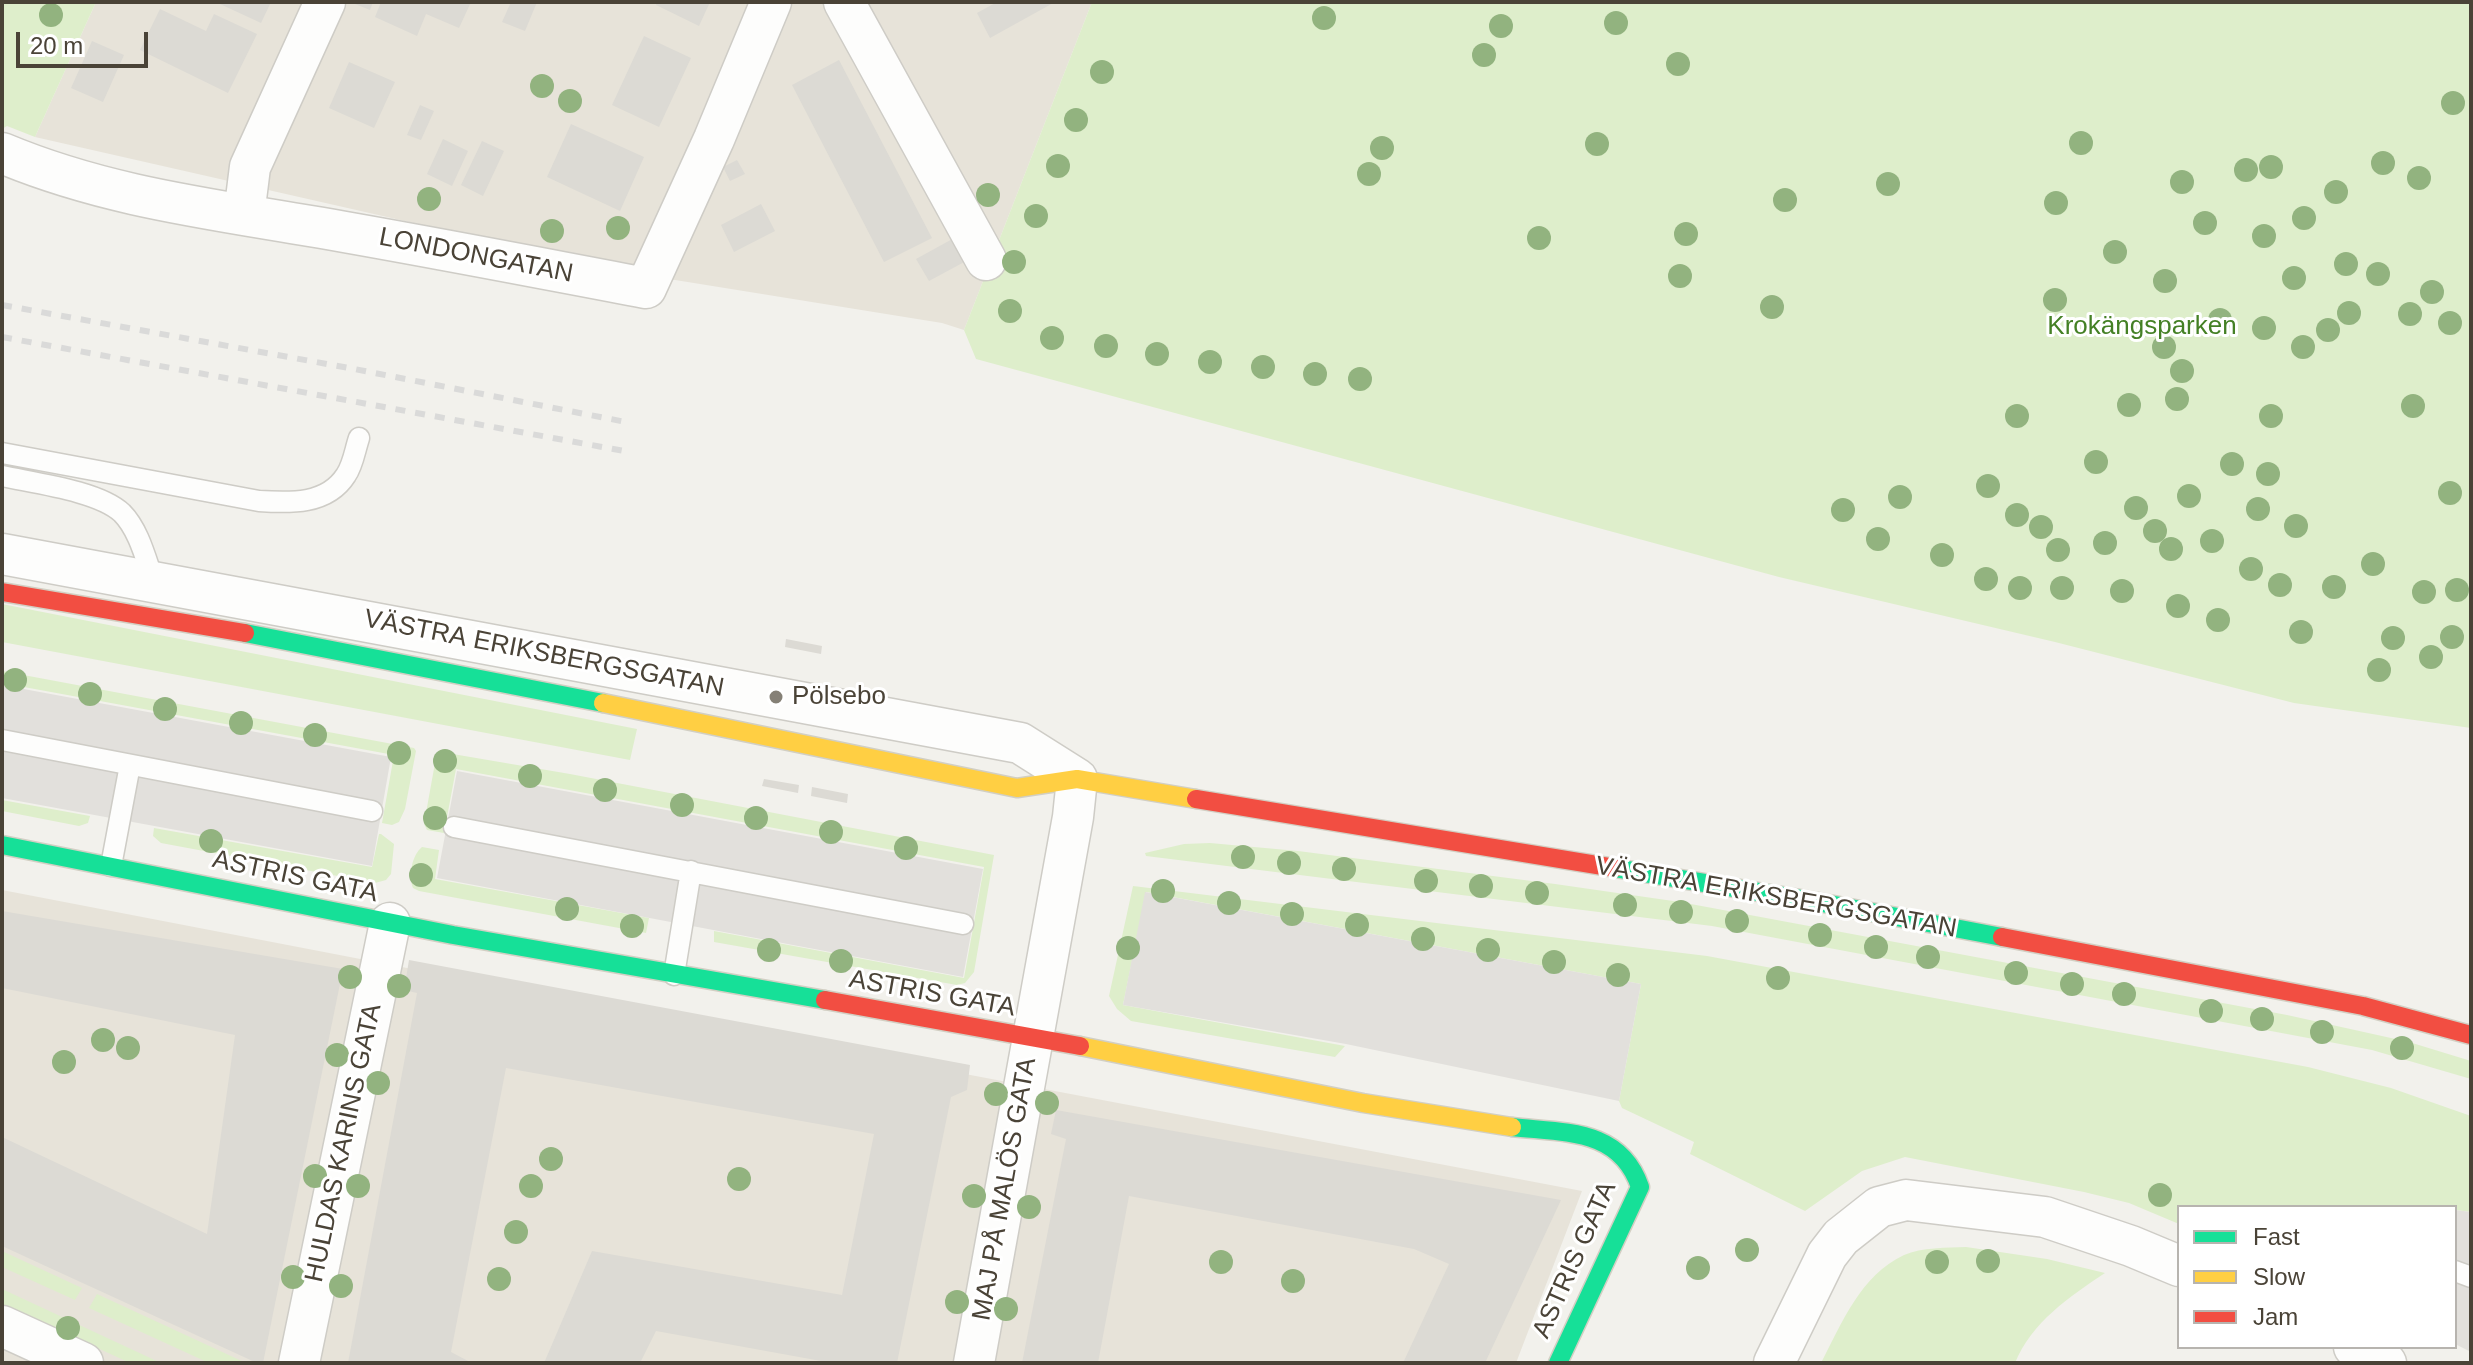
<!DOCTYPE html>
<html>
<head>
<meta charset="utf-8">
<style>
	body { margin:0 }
	#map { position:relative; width:2473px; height:1365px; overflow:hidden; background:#f2f1ec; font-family:Helvetica,sans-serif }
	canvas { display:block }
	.frame { position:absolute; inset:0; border:4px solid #4a4337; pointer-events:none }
	.legend { position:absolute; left:2177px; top:1205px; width:280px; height:144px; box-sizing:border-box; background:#fff; border:2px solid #b7b4af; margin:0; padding:10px 14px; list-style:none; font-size:24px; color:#4a4337 }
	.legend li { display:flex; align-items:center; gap:16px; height:40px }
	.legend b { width:40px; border:2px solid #b7b4af }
	.scale { position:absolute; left:16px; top:32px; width:132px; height:36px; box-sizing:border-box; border:4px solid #4a4337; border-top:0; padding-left:10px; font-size:24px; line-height:28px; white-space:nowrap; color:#4a4337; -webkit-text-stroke:6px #fff; paint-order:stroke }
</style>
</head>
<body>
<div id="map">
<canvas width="2473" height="1365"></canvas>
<div class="frame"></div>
<ul class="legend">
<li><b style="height:10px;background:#16e098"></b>Fast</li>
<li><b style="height:10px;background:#ffcf43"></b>Slow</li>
<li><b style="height:10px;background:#f24e42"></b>Jam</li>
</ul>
<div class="scale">20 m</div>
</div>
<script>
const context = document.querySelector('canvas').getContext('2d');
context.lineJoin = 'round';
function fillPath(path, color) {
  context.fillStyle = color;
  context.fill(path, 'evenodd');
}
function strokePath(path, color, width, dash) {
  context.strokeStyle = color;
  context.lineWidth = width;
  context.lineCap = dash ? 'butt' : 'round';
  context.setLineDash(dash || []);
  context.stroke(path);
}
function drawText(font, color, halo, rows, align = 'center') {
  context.font = font + ' Helvetica,sans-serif';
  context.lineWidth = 6;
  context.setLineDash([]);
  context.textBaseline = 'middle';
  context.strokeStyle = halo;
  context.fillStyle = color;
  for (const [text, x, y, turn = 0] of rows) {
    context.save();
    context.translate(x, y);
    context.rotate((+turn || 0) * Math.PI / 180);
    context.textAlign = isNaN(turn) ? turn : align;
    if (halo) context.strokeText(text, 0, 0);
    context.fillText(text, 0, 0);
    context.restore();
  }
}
fillPath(new Path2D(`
	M96,2H1092L964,330L942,323L638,274L35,137Z
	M2,890L459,978L1582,1191L1516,1363H2Z`), '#e7e3d9');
fillPath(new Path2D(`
	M2,2H96L35,137L7,126L2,129Z
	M1092,2H2471V728L2294,703L2055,642L1779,577L976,359L964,330Z
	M2,604L637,729L630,760L2,642Z
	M2,671L414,748L416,751L405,809L399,822L392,825L382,823L394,755L2,683Z
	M441,752L570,774L994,855L974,972L965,983L957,985L714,942V931L964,978L984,867L456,769L444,833L427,830L424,824L435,763L437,754Z
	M2,800L90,816L88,823L79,826L2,811Z
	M154,828L372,867L379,834H381L394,844L391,874L386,880L375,883L161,843L153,836Z
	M1210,843L1298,851L1555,884L1680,902L2287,1015L2409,1042L2471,1061V1079L2372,1050L1712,926L1146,856L1145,853L1184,844Z
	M422,847L439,850L435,879L649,918L646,933L419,891L413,888C408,876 412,855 422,847Z
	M1133,886L1707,956L2308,1067L2391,1088L2471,1116V1212L2455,1210V1207H2179V1224L2129,1203L2084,1192L1905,1157L1862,1171L1805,1211L1690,1154L1694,1142L1622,1108L1619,1101L1641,984L1146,892L1123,1005L1345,1046L1335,1057L1131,1021L1117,1009L1109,996Z
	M1966,1247L2047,1259L2105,1273C2069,1297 2032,1322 2015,1363H1821C1842,1323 1860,1276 1904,1255C1922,1247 1947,1248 1966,1247Z
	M2,1251L82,1288L75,1300L2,1267Z
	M2,1289L161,1363H130L2,1304Z
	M97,1294L246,1363H209L89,1308Z`), '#deeecb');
fillPath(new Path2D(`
	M2,685L391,757L372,866L2,798Z
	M457,771L983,869L963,977L437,878Z
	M1145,892L1641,984L1619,1101L1346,1044L1123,1005Z
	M2455,1210L2471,1212V1352L2455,1344Z`), '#e2e0dc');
fillPath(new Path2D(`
	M222,2H271L261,23L220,4Z
	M350,2H373L370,10Z
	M381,2H471L459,28L426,14L417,36L375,17Z
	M511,2H537L525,31L502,22Z
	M657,2H710L699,26L656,5Z
	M997,2H1055L990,38L977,13Z
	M160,9L206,31L214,14L257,34L228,93L140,50Z
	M644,36L691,58L659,127L612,105Z
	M92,41L124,55L103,102L71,88Z
	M839,60L932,238L884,262L792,85Z
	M349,62L395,82L374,128L329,108Z
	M420,105L434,111L421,140L407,135Z
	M571,124L644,157L620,211L547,177Z
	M443,139L468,151L452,186L427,174Z
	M482,141L504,151L483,196L461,185Z
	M737,160L745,174L730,181L723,167Z
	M761,204L775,231L734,252L721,225Z
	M956,237L968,260L929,281L916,259Z
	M786,639L822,646L821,654L785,647Z
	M764,779L799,785L798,793L762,786Z
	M812,787L848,794L847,803L811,796Z
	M2,911L343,969L263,1363H257L2,1246V1137L207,1234L235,1035L2,988Z
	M409,960L970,1065L967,1090L951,1097L897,1363H832L656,1331L640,1363H544L592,1251L842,1295L874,1134L506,1068L451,1352L472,1363H348L417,993L404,990Z
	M1056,1110L1561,1200L1485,1363H1403L1449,1264L1414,1249L1129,1196L1098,1363H1022L1066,1139L1051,1134Z`), '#dcdad4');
const lane = new Path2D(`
	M2,453L259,501C290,503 327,505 346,475C353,465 355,450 359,438
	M2,476C34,483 99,491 122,513C139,530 146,560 154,582
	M2,740L372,811
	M454,827L963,924
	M111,866L130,765
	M674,975L691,871
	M2455,1271L2471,1277`);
const street = new Path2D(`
	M844,2L986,260
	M2,153C102,195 204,208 310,226C422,245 534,267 646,288L714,139L771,2
	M244,215L250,167L325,2
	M2,554L1020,743L1077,779L1073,817L974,1363
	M2,1326L83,1363
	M2354,1347L2386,1363
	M299,1363L390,923
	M1774,1363L1827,1255L1841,1237L1879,1207L1906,1200L2045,1217L2131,1246L2179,1266`);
const fast = new Path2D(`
	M245,633L603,703
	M2,845L453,935L825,1000
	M1615,868L1818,902L2002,937
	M1512,1127C1564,1133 1620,1128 1640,1187L1558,1363`);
const slow = new Path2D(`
	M603,703L1017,788L1077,779L1196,799
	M1080,1046L1363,1103L1512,1127`);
const jam = new Path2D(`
	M2,592L245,633
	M1196,799L1615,868
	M2002,937L2363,1006L2471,1035
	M825,1000L1080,1046`);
strokePath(lane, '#ceccc6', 23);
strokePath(street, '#ceccc6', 43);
strokePath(fast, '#d2cfc3', 21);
strokePath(slow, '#d2cfc3', 21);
strokePath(jam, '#d2cfc3', 21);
strokePath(lane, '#fdfdfc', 20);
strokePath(street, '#fdfdfc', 40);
strokePath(fast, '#16e098', 18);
strokePath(slow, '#ffcf43', 18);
strokePath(jam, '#f24e42', 18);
strokePath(new Path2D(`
	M2,305L349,368L631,423
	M2,337L624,451`), '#dadad9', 6, [10, 10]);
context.fillStyle = '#92b37f';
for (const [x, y] of [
	[51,15],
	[1324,18],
	[1616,23],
	[1501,26],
	[1484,55],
	[1678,64],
	[1102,72],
	[542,86],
	[570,101],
	[2453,103],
	[1076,120],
	[2081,143],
	[1597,144],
	[1382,148],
	[2383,163],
	[1058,166],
	[2271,167],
	[2246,170],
	[1369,174],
	[2419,178],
	[2182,182],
	[1888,184],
	[2336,192],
	[988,195],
	[429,199],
	[1785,200],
	[2056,203],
	[1036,216],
	[2304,218],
	[2205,223],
	[618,228],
	[552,231],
	[1686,234],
	[2264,236],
	[1539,238],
	[2115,252],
	[1014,262],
	[2346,264],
	[2378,274],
	[1680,276],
	[2294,278],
	[2165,281],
	[2432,292],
	[2055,300],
	[1772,307],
	[1010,311],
	[2349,313],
	[2410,314],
	[2220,320],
	[2450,323],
	[2264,328],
	[2328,330],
	[1052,338],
	[1106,346],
	[2164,347],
	[2303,347],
	[1157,354],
	[1210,362],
	[1263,367],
	[2182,371],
	[1315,374],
	[1360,379],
	[2177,399],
	[2129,405],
	[2413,406],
	[2017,416],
	[2271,416],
	[2096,462],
	[2232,464],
	[2268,474],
	[1988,486],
	[2450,493],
	[2189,496],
	[1900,497],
	[2136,508],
	[2258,509],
	[1843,510],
	[2017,515],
	[2296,526],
	[2041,527],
	[2155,531],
	[1878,539],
	[2212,541],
	[2105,543],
	[2171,549],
	[2058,550],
	[1942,555],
	[2373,564],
	[2251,569],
	[1986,579],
	[2280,585],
	[2334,587],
	[2020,588],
	[2062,588],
	[2457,590],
	[2122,591],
	[2424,592],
	[2178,606],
	[2218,620],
	[2301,632],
	[2452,637],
	[2393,638],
	[2431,657],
	[2379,670],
	[15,680],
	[90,694],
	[165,709],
	[241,723],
	[315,735],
	[399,753],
	[445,761],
	[530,776],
	[605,790],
	[682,805],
	[435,818],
	[756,818],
	[831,832],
	[211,841],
	[906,848],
	[1243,857],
	[1289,863],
	[1344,869],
	[421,875],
	[1426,881],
	[1481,886],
	[1163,891],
	[1537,893],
	[1229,903],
	[1625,905],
	[567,909],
	[1681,912],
	[1292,914],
	[1737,921],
	[1357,925],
	[632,926],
	[1820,935],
	[1423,939],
	[1876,947],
	[1128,948],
	[769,950],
	[1488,950],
	[1928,957],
	[841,961],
	[1554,962],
	[2016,973],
	[1618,975],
	[350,977],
	[1778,978],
	[2072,984],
	[399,986],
	[2124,994],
	[2211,1011],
	[2262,1019],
	[2322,1032],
	[103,1040],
	[128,1048],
	[2402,1048],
	[337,1055],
	[64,1062],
	[378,1083],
	[996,1094],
	[1047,1103],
	[551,1159],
	[315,1176],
	[739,1179],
	[358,1186],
	[531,1186],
	[2160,1195],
	[974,1196],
	[1029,1207],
	[516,1232],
	[1747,1250],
	[1988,1261],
	[1221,1262],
	[1937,1262],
	[1698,1268],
	[293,1277],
	[499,1279],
	[1293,1281],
	[341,1286],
	[957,1302],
	[1006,1309],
	[68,1328]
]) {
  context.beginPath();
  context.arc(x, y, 12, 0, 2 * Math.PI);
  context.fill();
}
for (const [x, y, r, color] of [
	[776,697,8,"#858076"]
]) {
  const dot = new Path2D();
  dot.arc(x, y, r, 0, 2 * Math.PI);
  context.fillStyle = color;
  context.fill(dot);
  strokePath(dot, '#fff', 3);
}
drawText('26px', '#4a4337', '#fff', [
	["LONDONGATAN",476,256,11],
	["VÄSTRA ERIKSBERGSGATAN",544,654,11],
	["ASTRIS GATA",295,877,12],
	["VÄSTRA ERIKSBERGSGATAN",1776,898,10],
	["ASTRIS GATA",932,994,10],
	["HULDAS KARINS GATA",344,1143,-78],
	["MAJ PÅ MALÖS GATA",1005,1189,-80],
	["ASTRIS GATA",1575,1260,-66]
]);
drawText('26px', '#448025', '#fff', [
	["Krokängsparken",2142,327]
]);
drawText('26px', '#4a4337', '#fff', [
	["Pölsebo",792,697]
], 'left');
</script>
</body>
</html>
